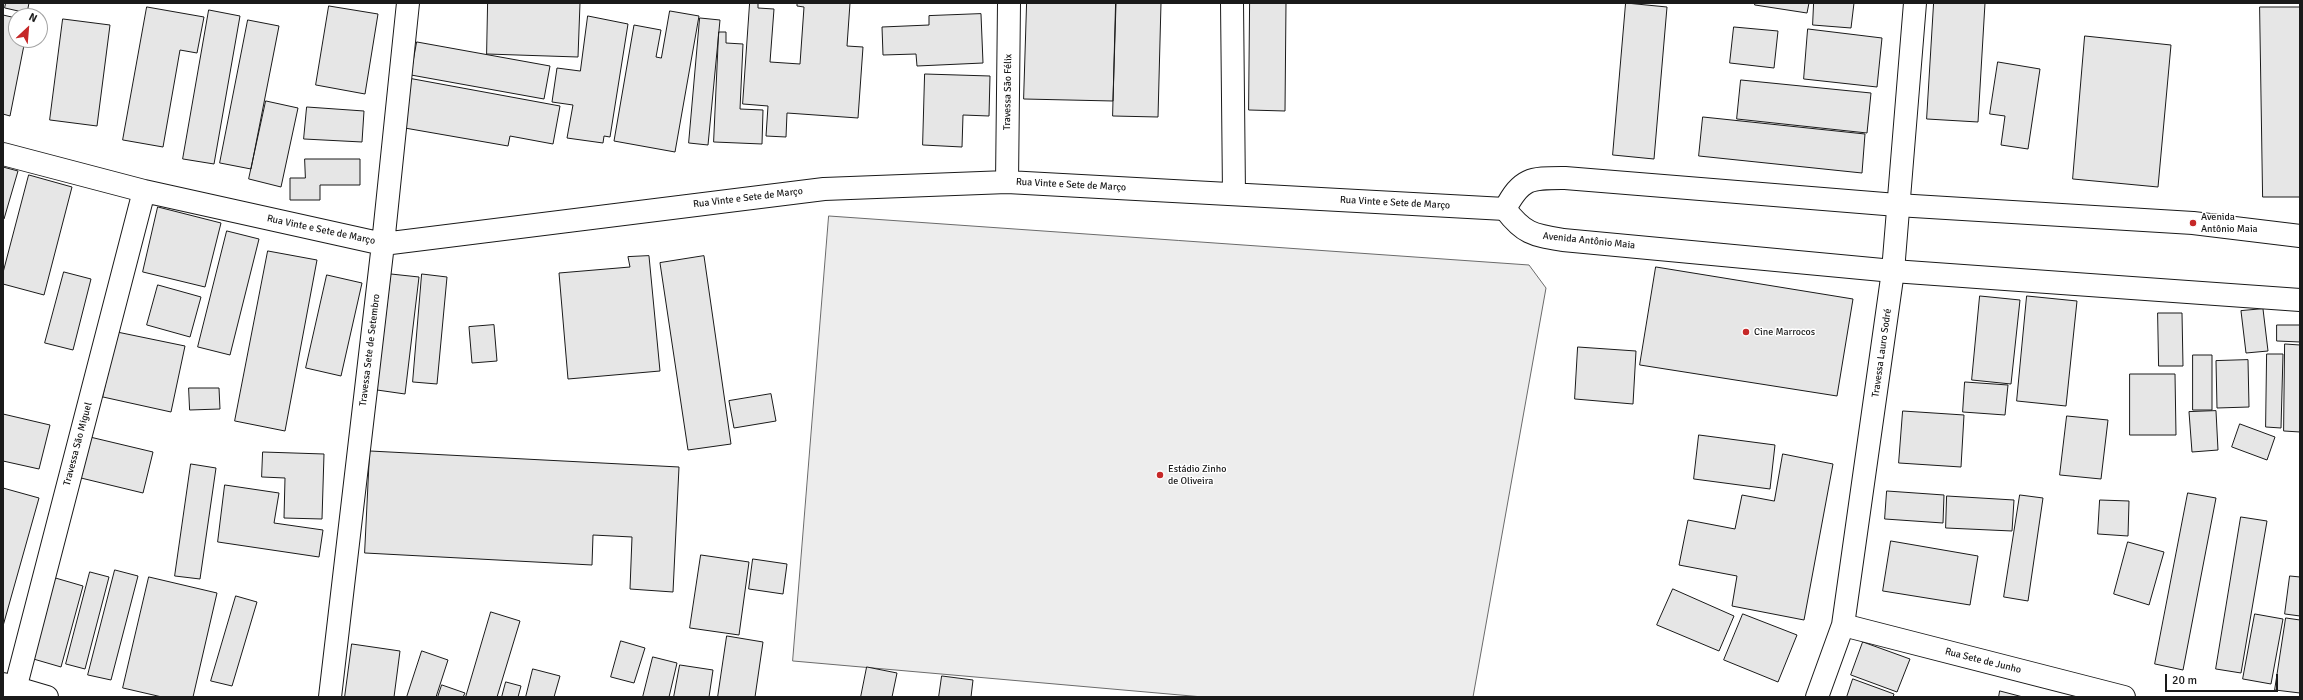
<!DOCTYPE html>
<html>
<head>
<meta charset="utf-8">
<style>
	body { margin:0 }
	#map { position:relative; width:2303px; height:700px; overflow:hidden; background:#fff; font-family:Signika,sans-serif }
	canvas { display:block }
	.frame { position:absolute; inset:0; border:4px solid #1a1a1a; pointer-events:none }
	.north { position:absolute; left:8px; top:8px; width:40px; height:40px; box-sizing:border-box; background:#fff; border:1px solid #a3a3a3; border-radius:50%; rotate:26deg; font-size:11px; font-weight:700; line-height:16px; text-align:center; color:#1a1a1a }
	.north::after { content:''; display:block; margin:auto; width:14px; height:18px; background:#c62828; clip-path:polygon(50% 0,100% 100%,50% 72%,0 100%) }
	.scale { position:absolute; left:2165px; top:674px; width:113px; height:18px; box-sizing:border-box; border:2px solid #1a1a1a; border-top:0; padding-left:5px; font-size:12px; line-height:14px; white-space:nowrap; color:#1a1a1a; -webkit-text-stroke:3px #fff; paint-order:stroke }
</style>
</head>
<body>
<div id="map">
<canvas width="2303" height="700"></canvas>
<div class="frame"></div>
<div class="north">N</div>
<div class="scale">20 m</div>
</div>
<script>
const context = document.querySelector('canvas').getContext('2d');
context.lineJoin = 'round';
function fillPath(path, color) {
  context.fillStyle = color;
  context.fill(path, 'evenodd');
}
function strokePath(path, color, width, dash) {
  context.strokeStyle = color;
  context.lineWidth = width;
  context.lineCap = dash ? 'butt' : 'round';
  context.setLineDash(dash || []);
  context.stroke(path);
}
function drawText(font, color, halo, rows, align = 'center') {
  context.font = font + ' Signika,sans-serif';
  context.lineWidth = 3;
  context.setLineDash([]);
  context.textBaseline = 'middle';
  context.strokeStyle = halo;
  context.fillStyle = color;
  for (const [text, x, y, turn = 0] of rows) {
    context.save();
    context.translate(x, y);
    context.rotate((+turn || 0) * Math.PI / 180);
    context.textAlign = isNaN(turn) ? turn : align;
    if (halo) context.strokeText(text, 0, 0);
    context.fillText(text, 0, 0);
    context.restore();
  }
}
const built = new Path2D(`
	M829,216L1529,265L1546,288L1473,697H1203L793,661Z`);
fillPath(built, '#ededed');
strokePath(built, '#6a6a6a', 1);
const building = new Path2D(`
	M6,3H29L27,13L5,8Z
	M488,3H580L578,57L487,54Z
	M750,3H758V8L774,9L770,62L800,64L804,7L797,6V3H850L847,46L863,47L858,118L787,113L786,137L766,136L768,106L743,104Z
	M1027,3H1116L1113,101L1024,99Z
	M1116,3H1161L1158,117L1113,116Z
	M1250,3H1286L1285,111L1249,110Z
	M1626,3L1667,7L1654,159L1613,155Z
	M1755,3H1809L1807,13L1755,5Z
	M1814,3H1854L1851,28L1813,25Z
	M1934,3H1985L1978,122L1927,119Z
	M329,6L378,14L365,94L316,85Z
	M147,7L204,17L197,53L180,50L163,147L123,140Z
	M2260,7H2300V197H2263Z
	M209,10L240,16L214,164L183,159Z
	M670,11L699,16L675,152L614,141L634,25L661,30L656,57L661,58Z
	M981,14L983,63L917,66L916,54L883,55L882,27L929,25V16Z
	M3,15L16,18V40H25L10,116L3,114Z
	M588,16L628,24L610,137L604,136L603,143L567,138L573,105L552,102L557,68L580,71Z
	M700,18L720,20L708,145L689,143Z
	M63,19L110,25L97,126L50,120Z
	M248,20L279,26L251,169L220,163Z
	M1734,27L1778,31L1774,68L1730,63Z
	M1808,29L1882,38L1877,87L1804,79Z
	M719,32H726V43L743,44L740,109L763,110L762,144L714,142Z
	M2085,36L2171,45L2158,187L2073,179Z
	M417,42L550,66L544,99L411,75Z
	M1998,62L2040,69L2028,149L2001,145L2005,116L1990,114Z
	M925,74L990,76L989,116L963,115L962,147L923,145Z
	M408,78L560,106L553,144L510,136L508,146L399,127Z
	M1741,80L1871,93L1867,133L1737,119Z
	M266,101L298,108L281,187L249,179Z
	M307,107L364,111L362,142L304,139Z
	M1703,117L1865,134L1862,173L1699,156Z
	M305,159H360V185H320V200H290V178H305Z
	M3,167L18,171L4,219H3Z
	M29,175L72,187L44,295L3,284V273Z
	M158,207L221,223L205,287L143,272Z
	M227,231L259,239L230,355L198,347Z
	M268,251L317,260L285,431L235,421Z
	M649,256L660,371L568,379L559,273L630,267L628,257Z
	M704,256L731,444L688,450L660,263Z
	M1656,267L1853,299L1837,396L1640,365Z
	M64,272L91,279L73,350L45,343Z
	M391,274L419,277L405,394L377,390Z
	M422,274L447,277L437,384L413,382Z
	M327,275L362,283L341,376L306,368Z
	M158,285L201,297L190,337L147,325Z
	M1980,296L2020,300L2011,384L1972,380Z
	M2027,296L2077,301L2066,406L2017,401Z
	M2263,309L2268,351L2246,353L2241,311Z
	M2158,313H2182L2183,366H2159Z
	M494,325L497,361L472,363L469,327Z
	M2277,325H2300V342L2277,341Z
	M117,332L185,346L171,412L103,397Z
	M2285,344L2300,345V432L2284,431Z
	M1578,347L1636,351L1633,404L1575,399Z
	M2267,354H2283L2281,428L2266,427Z
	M2193,355H2212V410H2193Z
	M2248,360L2249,407L2217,408L2216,361Z
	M2130,374H2175L2176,435H2130Z
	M1965,382L2008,385L2005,415L1963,412Z
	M189,388H219L220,409L190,410Z
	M771,394L776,421L734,428L729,401Z
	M1903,411L1964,415L1961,467L1899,463Z
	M2216,411L2218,450L2192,452L2189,412Z
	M3,414L50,425L39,469L3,461Z
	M2067,416L2108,420L2101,479L2060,475Z
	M2240,424L2275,437L2267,460L2232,447Z
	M1699,435L1775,445L1770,489L1694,479Z
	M90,437L153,452L143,493L81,478Z
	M370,451L679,467L673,592L630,589L632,537L593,535L592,565L365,553Z
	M263,452L324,454L322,519L284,518L285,478L262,477Z
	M1783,454L1833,464L1804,620L1732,606L1737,576L1679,565L1688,520L1735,529L1742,495L1774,501Z
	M191,464L216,468L200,579L175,576Z
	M225,485L279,493L274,523L323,530L319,557L218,542Z
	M3,488L39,498L3,626Z
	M1887,491L1944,495L1943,523L1885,519Z
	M2188,493L2216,498L2183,670L2155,664Z
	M2020,495L2043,498L2028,601L2004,597Z
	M1947,496L2014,500L2012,531L1946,528Z
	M2100,500L2129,501L2128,536L2098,534Z
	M2241,517L2267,521L2241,673L2216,669Z
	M1891,541L1978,556L1970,605L1883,591Z
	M2128,542L2164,552L2149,605L2114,594Z
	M701,555L749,562L739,635L690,628Z
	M753,559L787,564L783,594L749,589Z
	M115,570L138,576L111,680L88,675Z
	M90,572L109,577L85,669L66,664Z
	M2290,576L2300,577V616L2285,614Z
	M52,577L83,586L61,667L30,658Z
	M149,577L217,593L193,697H162L123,688Z
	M1673,589L1734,616L1719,651L1657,625Z
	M236,596L257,602L232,686L211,681Z
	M491,612L520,621L497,697H466Z
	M1743,614L1797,635L1778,682L1724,660Z
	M2255,614L2283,619L2271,684L2243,679Z
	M2286,618L2300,620V693L2275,690Z
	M727,636L763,642L755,697H718Z
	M621,641L645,648L634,683L611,677Z
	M1863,642L1910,659L1897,692L1851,675Z
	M352,644L400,651L394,697H345Z
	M422,651L448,660L436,697H407Z
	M653,657L677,663L669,697H643Z
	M680,665L713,670L709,697H674Z
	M867,667L897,673L892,697H861Z
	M533,669L560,676L554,697H526Z
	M942,676L973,680L971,697H939Z
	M1853,679L1894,694L1893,697H1847Z
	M506,682L521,686L518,697H502Z
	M442,685L465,693L463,697H438Z
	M2000,691L2023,697H1999Z`);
fillPath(building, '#e6e6e6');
strokePath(building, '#1a1a1a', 1);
const street = new Path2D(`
	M1232,3L1234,194
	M3,154L144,191L383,244L824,189L1007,182L1505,209
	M1007,182L1009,3
	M1843,625L2124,697
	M3,684L47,697
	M13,697L144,191
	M330,697L383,244L408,3
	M1817,697L1843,625L1893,271L1915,3`);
const secondary = new Path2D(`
	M2300,236L2193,223L1897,205L1565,178C1531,178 1522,177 1505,209C1524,234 1533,235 1563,240L1893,271L2300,300`);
strokePath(street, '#1a1a1a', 24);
strokePath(secondary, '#1a1a1a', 24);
strokePath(street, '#fff', 22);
strokePath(secondary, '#fff', 22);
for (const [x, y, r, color] of [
	[2193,223,4,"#c62828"],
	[1746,332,4,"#c62828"],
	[1160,475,4,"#c62828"]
]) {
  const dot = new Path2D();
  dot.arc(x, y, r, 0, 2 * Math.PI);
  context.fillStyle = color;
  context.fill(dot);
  strokePath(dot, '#fff', 1.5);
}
drawText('10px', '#1a1a1a', '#fff', [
	["Travessa São Félix",1008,92,-89],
	["Rua Vinte e Sete de Março",1071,185,3],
	["Rua Vinte e Sete de Março",748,198,-7],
	["Rua Vinte e Sete de Março",1395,203,3],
	["Rua Vinte e Sete de Março",321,230,12],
	["Avenida Antônio Maia",1589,241,6],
	["Travessa Sete de Setembro",370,350,-83],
	["Travessa Lauro Sodré",1882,353,-82],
	["Travessa São Miguel",78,444,-75],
	["Rua Sete de Junho",1983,661,14]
]);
drawText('10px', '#1a1a1a', '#fff', [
	["Avenida",2201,217],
	["Antônio Maia",2201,229],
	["Cine Marrocos",1754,332],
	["Estádio Zinho",1168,469],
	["de Oliveira",1168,481]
], 'left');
</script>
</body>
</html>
